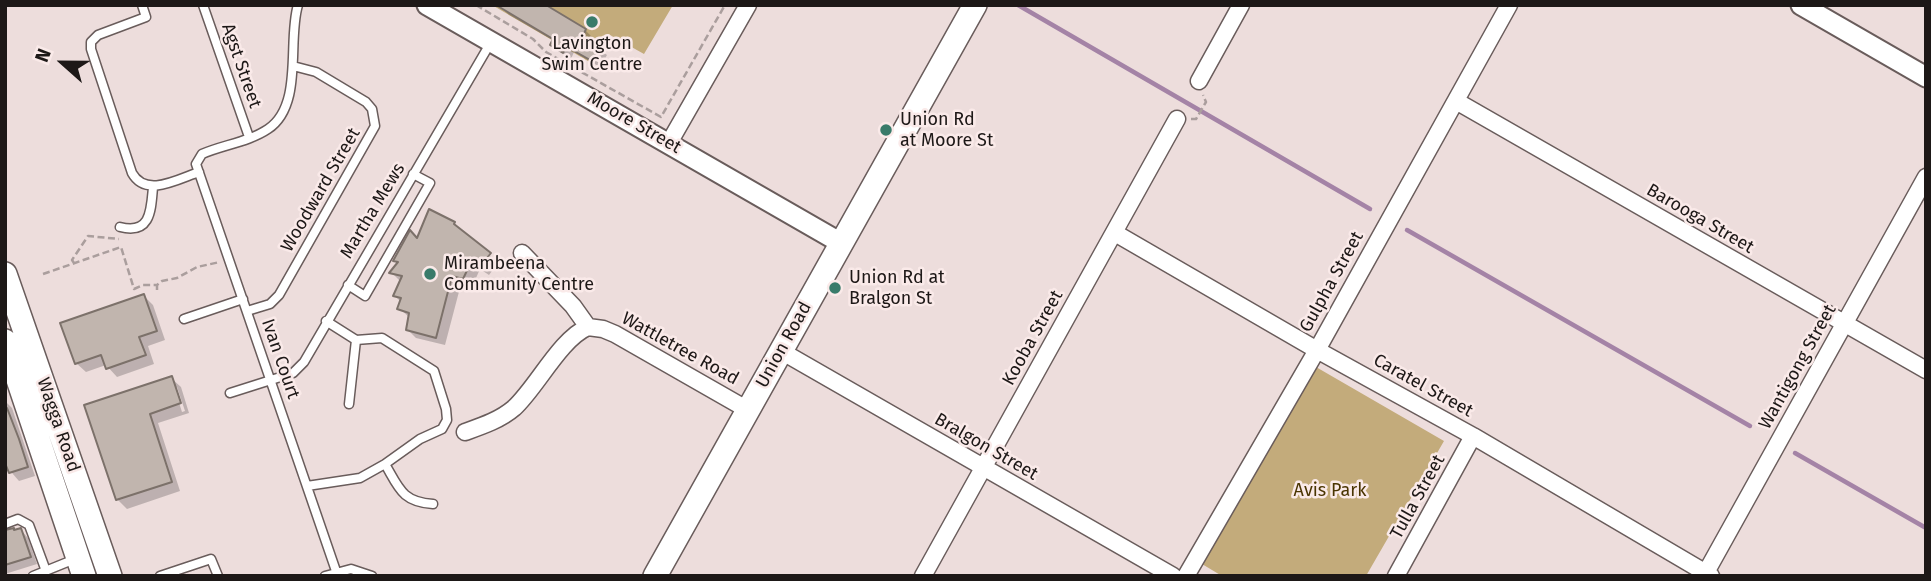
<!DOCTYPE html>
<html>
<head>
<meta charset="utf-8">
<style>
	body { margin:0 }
	#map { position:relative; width:1931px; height:581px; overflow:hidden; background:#eddddc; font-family:"Fira Sans",sans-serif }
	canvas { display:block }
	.frame { position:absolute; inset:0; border:7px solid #1d1817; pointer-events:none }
	.north { position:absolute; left:28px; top:28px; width:70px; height:70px; -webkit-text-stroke:5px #faeae9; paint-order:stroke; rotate:291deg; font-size:19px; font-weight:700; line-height:28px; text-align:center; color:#1d1817 }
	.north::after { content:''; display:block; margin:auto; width:24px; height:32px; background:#1d1817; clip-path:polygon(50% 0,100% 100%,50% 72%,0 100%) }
</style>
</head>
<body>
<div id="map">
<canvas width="1931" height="581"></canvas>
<div class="frame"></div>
<div class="north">N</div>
</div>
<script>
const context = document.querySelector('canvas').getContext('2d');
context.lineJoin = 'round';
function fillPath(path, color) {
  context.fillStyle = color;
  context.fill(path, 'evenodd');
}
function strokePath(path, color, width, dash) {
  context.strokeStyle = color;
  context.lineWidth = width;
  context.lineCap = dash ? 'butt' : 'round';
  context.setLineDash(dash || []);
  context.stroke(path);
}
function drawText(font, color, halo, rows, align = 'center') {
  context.font = font + ' "Fira Sans",sans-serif';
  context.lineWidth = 5;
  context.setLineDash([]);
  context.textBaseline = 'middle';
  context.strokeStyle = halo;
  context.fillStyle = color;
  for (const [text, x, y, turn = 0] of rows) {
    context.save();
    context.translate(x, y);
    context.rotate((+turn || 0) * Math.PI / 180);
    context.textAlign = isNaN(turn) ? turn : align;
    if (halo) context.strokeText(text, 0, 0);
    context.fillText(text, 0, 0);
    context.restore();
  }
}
fillPath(new Path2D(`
	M492,5H673L644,54L610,35L593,64Z
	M1316,367L1444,441L1366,576H1222L1202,564Z`), '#c3ab7b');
fillPath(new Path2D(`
	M502,8L585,30L592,37L590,42L607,55L600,67L574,52L571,59L552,45L554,41L509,15Z
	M454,224L498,263L489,275L480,269L472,287L461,284L445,345L416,338L407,329L410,318L399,308L401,302L395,296L400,281L392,273L399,264L395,260L418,241Z
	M144,296L153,305L165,340L148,346L154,364L117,377L106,365L86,372L76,363Z
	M171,378L181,387L189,413L158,423L180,491L127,509L117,499L87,406ZM174,387H177L185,411L182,412Z
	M5,401L12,408L35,476L19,481L5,465Z
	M21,530L28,538L37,564L5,574V531Z`), '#0003');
strokePath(new Path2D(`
	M1018,5L1370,209
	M1407,230L1750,426
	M1795,453L1926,528`), '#a483a6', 4.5);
const building = new Path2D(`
	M496,5H546L586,29L583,36L601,46L592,61L567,47L563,53L550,45L553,39Z
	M429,209L455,222L454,224L491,253L479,268L471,262L463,279L452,276L436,338L406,330L409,313L397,309L401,298L393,296L402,276L389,273L398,262L393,261L410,230L417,238Z
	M144,294L157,331L139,337L146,355L106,369L101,355L75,364L60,323Z
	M172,376L181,403L150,414L172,482L116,500L84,405Z
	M5,408H7L19,439L28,467L9,473L5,463Z
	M14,528V530L21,528L31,557L5,565V530Z`);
fillPath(building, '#c1b5ae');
strokePath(building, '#7c716a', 2);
const service = new Path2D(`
	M142,5L146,17L98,35L91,42V49L132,173C146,198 178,179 199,172
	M203,5L249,137
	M298,5C287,40 304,105 268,129C249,142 222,145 202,154L196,164L336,571
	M120,227C151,235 151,210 153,187
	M348,285L365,296L430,183L413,174
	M247,311L270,304L279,295L375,126L372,109L366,102L316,72L293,66
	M184,319L243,299
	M230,393L293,373L304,362L491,42
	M349,404L356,340
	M385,464C399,488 402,502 433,504
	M307,486L360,478L385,464L420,439L442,429L447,420L446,409L434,371L382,338L356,340L326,321
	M5,524L18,519L29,525L46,571
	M33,576L75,559
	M160,576L211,559L218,576
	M325,576L351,569L372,576`);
const minor = new Path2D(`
	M1199,81L1241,5
	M1456,101L1926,370
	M669,143L748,5
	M1115,233L1317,350L1473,436L1711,576
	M522,253L573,306L588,327
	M781,351L1173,576
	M465,432C482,426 500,420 514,408C537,387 560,339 588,327L603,329L615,334L748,410
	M923,576L1177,119
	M1186,576L1317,350L1509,5
	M1396,576L1473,436
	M1704,576L1926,177`);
const tertiary = new Path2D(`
	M427,5L841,243
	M1801,5L1926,77`);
const secondary = new Path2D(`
	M5,274L110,576
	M5,341L84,576
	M655,576L975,5`);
strokePath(service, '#695c5b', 11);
strokePath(minor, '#695c5b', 19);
strokePath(tertiary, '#695c5b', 23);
strokePath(secondary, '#695c5b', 26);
strokePath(new Path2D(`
	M476,5L533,39L546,52L661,117L725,5
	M1191,119H1196L1206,102L1203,95
	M74,263L72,260L88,236L119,239
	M43,274L121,247L134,289L143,285H157
	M157,290V285L162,281L177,278L197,267L220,262`), '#aa9e9d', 2.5, [7, 3.5]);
strokePath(service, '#fff', 8);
strokePath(minor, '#fff', 16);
strokePath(tertiary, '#fff', 19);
strokePath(secondary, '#fff', 23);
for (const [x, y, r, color] of [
	[592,22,7,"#397b6a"],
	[886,130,7,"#397b6a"],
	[430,274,7,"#397b6a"],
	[835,288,7,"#397b6a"]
]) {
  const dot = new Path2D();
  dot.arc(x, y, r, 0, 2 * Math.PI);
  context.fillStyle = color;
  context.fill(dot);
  strokePath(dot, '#faeae9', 2.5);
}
drawText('18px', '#1d1817', '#faeae9', [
	["Lavington",592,44,"center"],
	["Swim Centre",592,65,"center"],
	["Union Rd",900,120],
	["at Moore St",900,141],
	["Mirambeena",444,264],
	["Community Centre",444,285],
	["Union Rd at",849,278],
	["Bralgon St",849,299]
], 'left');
drawText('18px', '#1d1817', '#faeae9', [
	["Agst Street",241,66,71],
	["Moore Street",634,123,30],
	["Woodward Street",321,190,-60],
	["Martha Mews",373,211,-59],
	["Barooga Street",1700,219,30],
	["Gulpha Street",1332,282,-61],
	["Kooba Street",1033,338,-61],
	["Union Road",784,345,-61],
	["Wattletree Road",680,349,29],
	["Ivan Court",280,359,71],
	["Wantigong Street",1798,367,-61],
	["Caratel Street",1423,386,29],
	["Wagga Road",58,425,71],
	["Bralgon Street",986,447,30],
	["Tulla Street",1418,497,-61]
]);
drawText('18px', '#4a3502', '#faeae9', [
	["Avis Park",1330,491]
]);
</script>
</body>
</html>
